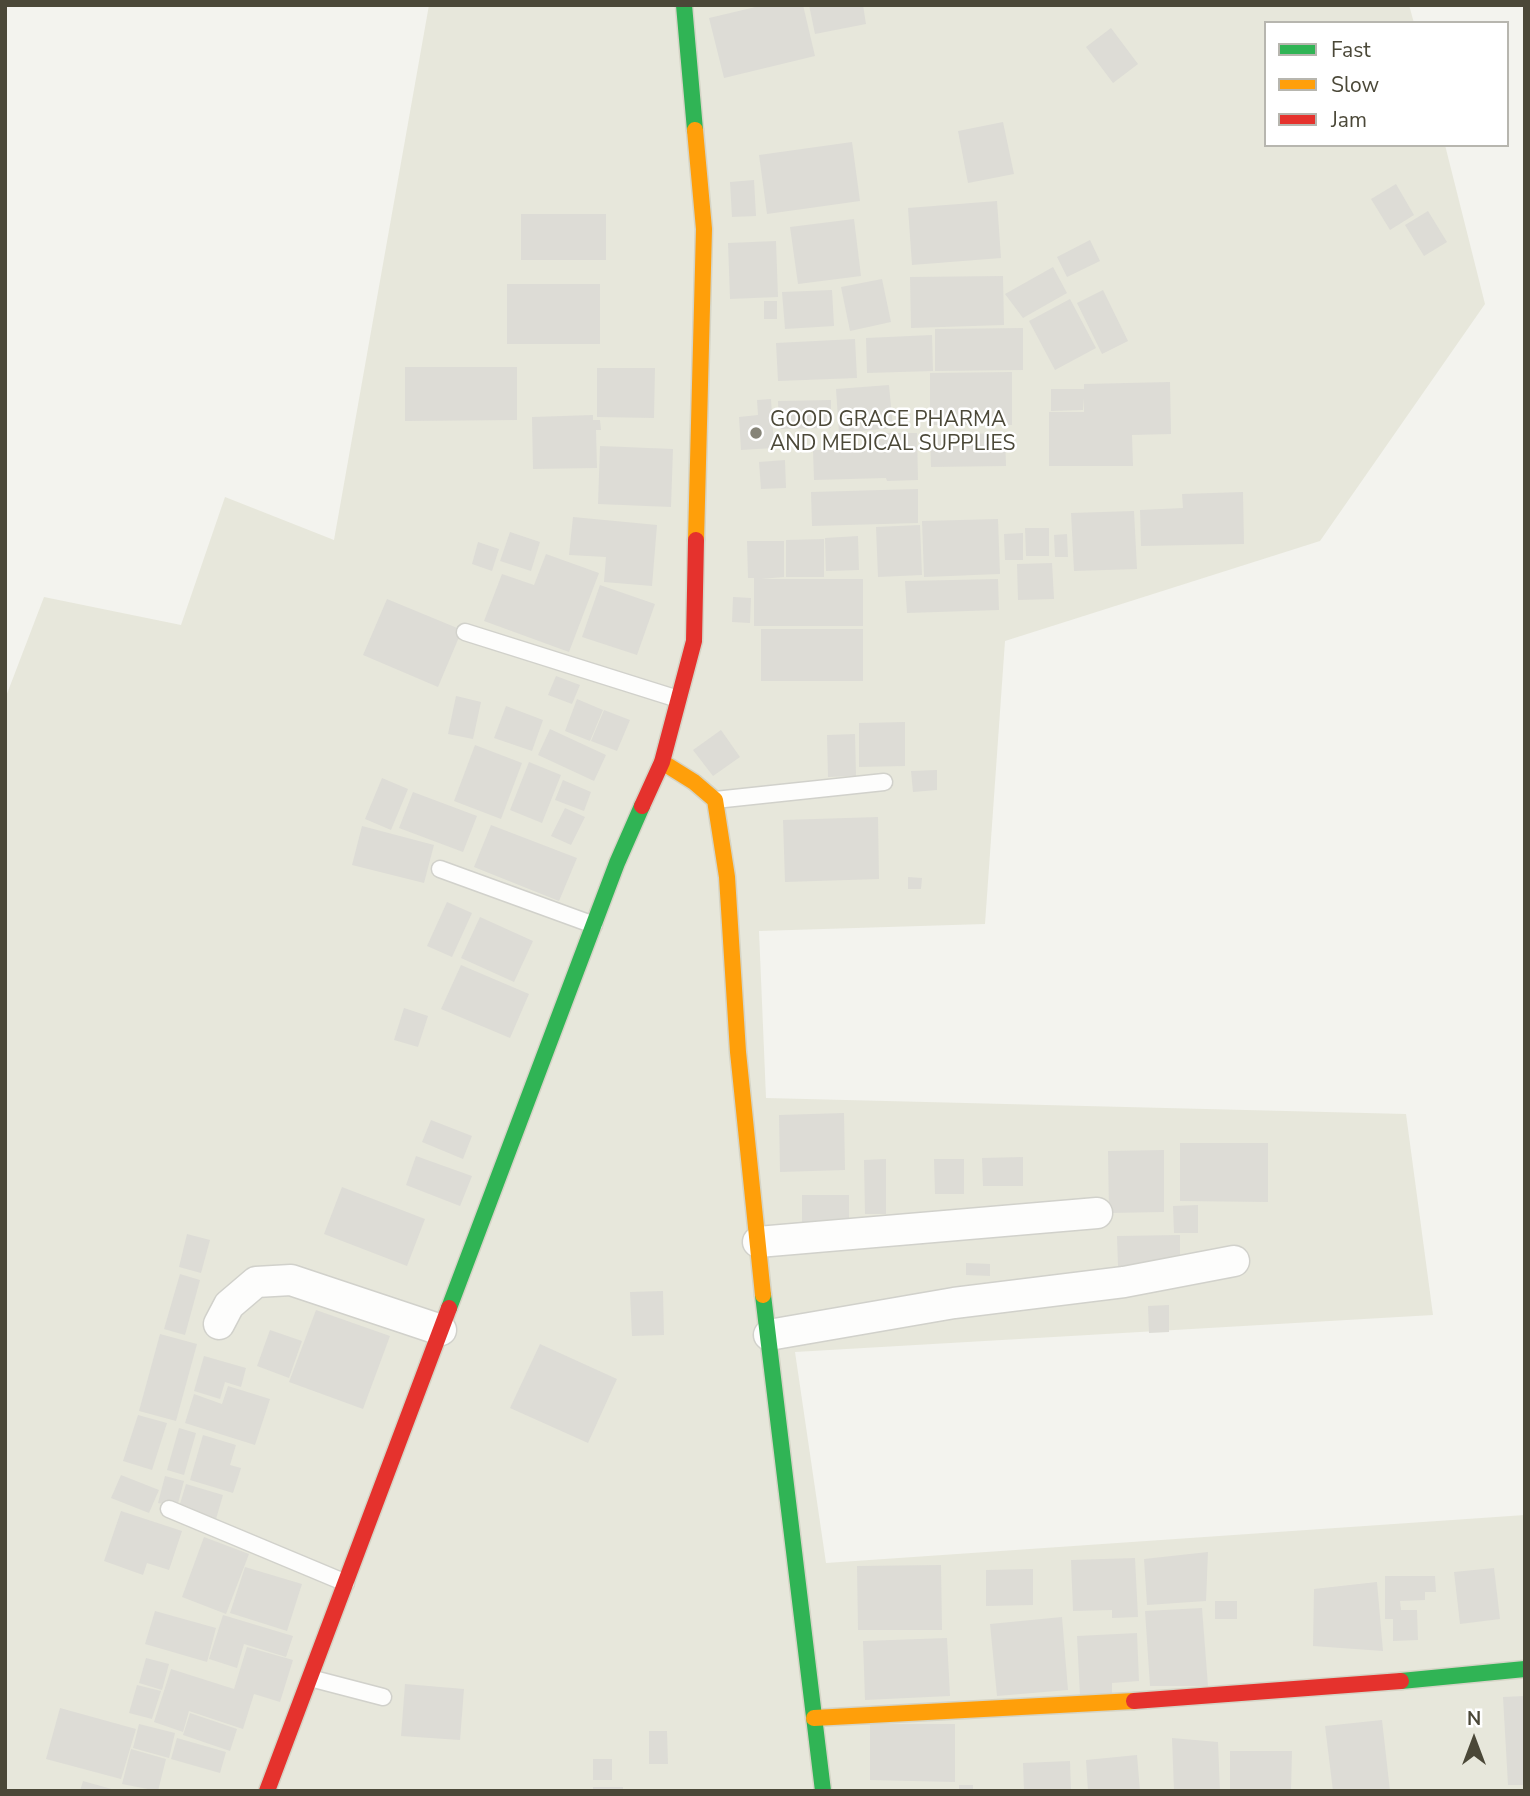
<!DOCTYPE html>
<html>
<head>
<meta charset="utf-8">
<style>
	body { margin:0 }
	#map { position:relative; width:1530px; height:1796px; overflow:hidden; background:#f3f3ee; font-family:"Nunito Sans",sans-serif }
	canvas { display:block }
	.frame { position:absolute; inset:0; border:7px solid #4b4838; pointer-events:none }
	.legend { position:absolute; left:1264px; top:21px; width:245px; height:126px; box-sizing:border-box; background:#fff; border:2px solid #b7b6af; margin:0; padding:9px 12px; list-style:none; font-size:21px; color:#4b4838 }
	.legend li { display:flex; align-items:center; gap:14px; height:35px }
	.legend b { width:35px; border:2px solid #b7b6af }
	.north { position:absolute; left:1439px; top:1705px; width:70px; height:70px; -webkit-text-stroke:5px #fff; paint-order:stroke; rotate:0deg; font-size:19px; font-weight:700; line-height:28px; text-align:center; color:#4b4838 }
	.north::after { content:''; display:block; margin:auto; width:24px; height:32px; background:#4b4838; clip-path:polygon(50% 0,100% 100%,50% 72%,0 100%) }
</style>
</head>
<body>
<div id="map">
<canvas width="1530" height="1796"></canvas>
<div class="frame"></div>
<ul class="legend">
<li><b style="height:9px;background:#30b455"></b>Fast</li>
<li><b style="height:9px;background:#ff9f0a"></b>Slow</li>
<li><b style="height:9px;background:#e5322d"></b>Jam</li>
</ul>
<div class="north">N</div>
</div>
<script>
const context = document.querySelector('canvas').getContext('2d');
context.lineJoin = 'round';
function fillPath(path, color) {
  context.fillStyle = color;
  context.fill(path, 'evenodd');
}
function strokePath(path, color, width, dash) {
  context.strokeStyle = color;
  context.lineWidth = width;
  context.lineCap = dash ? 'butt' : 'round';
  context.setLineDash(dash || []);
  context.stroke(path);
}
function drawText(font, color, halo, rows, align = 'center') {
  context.font = font + ' "Nunito Sans",sans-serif';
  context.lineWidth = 5;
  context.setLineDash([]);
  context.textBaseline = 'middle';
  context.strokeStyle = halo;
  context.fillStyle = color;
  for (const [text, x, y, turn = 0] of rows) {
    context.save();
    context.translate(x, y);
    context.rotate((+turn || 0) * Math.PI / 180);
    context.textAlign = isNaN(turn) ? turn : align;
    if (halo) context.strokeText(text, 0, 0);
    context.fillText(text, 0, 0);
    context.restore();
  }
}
fillPath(new Path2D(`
	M429,5H1409L1414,23H1266V145H1445L1485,304L1320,541L1005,641L985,924L759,931L766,1098L1406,1114L1433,1315L795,1352L826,1563L1525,1515V1791H5V699L44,597L181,625L225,497L334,540Z`), '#e7e7db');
fillPath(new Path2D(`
	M764,5H803L815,56L724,78L709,18Z
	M809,5H863L866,24L815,34Z
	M1111,28L1138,64L1113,83L1086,47Z
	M1003,122L1014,174L968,183L958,131Z
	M852,142L860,201L767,214L759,155Z
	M754,180L756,216L732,217L730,182Z
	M1396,184L1414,215L1390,230L1371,199Z
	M997,201L1001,258L912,265L908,208Z
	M1428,211L1447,242L1424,256L1405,225Z
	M521,214H606V260H521Z
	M854,219L861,276L798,284L790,227Z
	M1090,240L1100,261L1067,277L1057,257Z
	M776,241L778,297L730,299L728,243Z
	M1053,267L1067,293L1023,318L1005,294Z
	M1003,276L1004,325L911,328L910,277Z
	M882,279L891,322L850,331L841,287Z
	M507,284H600V344H507Z
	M832,290L834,326L785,329L782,292Z
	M1103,290L1128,341L1102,354L1077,303Z
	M1070,299L1096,348L1055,370L1029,321Z
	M764,301H777V319H764Z
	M1023,328V370L935,371V329Z
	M932,335L933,371L867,373L866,338Z
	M855,339L857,378L778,381L776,343Z
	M405,367H517V420L405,421Z
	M597,368H655L654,418L597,417Z
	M1012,372V425H930V373Z
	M1170,382L1171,434L1132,435L1133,466H1049V412H1084V398L1083,410L1051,411V389H1084V384Z
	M889,385L893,428L839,433L836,389Z
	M771,399L774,448L741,450L739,417L758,415L757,400Z
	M831,400V428L779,429L778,401Z
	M593,415V420H600L601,430H596L597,468L533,469L532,417Z
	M885,433H917L918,480L887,481L886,478L814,480L813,450L866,448L865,440L885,439Z
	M1005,433L1006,466L931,467L930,435Z
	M600,446L673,449L671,507L598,504Z
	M785,460L786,488L761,489L759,462Z
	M918,489V523L812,526L811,492Z
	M1243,492L1244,544L1141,546L1140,510L1183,508L1182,494Z
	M1134,511L1137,569L1074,571L1071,513Z
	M573,517L657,525L652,586L604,582L606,557L569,555Z
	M998,519L1000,574L924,577L922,521Z
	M920,525L922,575L878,577L876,527Z
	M1025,528H1049V556H1026Z
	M510,532L540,542L531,571L500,561Z
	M1023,533V560H1005L1004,534Z
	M1067,534L1068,557H1055L1054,535Z
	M858,536L859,570L826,571L825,538Z
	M824,539V577H786V540Z
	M747,541H784V577L761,579H863V626H754V578H748Z
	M478,542L499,549L492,571L472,564Z
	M546,554L599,573L569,652L484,621L502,574L534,585Z
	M1052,563L1054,599L1018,600L1017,564Z
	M998,579L999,610L907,613L905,581Z
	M600,585L655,604L637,655L582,637Z
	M733,597L751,598L750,623L732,622Z
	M387,599L462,630L438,687L363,655Z
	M761,629H863V681H761Z
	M556,676L580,685L572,704L548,695Z
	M456,696L481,702L473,739L448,734Z
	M577,699L603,710L590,741L565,731Z
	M506,706L543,720L532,751L494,738Z
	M604,710L630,720L617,751L591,741Z
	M905,722V766L859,767V723Z
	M550,729L606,755L594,781L538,755Z
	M721,730L740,757L713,776L693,750Z
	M855,734L856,776L828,777L827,735Z
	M475,745L522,763L501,819L454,801Z
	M529,762L561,775L542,823L510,810Z
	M937,770V790L913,792L911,771Z
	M382,778L408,789L391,830L365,819Z
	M563,780L591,792L584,811L555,800Z
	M413,792L477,816L463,852L399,828Z
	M565,808L585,817L571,845L551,836Z
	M878,817L879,879L785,882L783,820Z
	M491,825L577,858L559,901L474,867Z
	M362,826L434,845L424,883L352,865Z
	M908,877L922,878L921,889H908Z
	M447,902L472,913L452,957L427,946Z
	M480,917L533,941L514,982L461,958Z
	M461,965L529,994L510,1038L441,1009Z
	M404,1008L428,1016L418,1047L394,1040Z
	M844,1113L845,1170L780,1172L779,1115Z
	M431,1120L472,1136L463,1159L422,1142Z
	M1180,1143H1268V1202L1180,1201Z
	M1164,1150V1212L1109,1213L1108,1151Z
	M416,1156L472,1176L460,1206L406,1185Z
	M1023,1157V1186H983L982,1158Z
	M886,1159V1214H865L864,1160Z
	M934,1159H964V1194H935Z
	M342,1187L425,1219L407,1266L324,1234Z
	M802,1195H849V1224L802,1231Z
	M1198,1205V1233H1174L1173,1206Z
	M187,1234L210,1240L201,1273L179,1267Z
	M1180,1235V1264L1118,1266L1117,1236Z
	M966,1263L990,1264V1276L966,1275Z
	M180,1274L200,1280L185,1335L164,1329Z
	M663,1291L664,1335L632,1336L630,1292Z
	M1169,1305V1332L1149,1333L1148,1306Z
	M316,1310L390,1336L363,1409L289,1382Z
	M270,1330L302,1341L289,1378L257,1366Z
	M160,1334L197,1344L176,1421L139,1411Z
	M540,1344L617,1379L588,1443L510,1408Z
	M204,1356L246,1368L241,1387L225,1382L220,1399L194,1391Z
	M228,1386L270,1399L255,1445L185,1423L194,1394L222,1404Z
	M138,1415L167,1423L152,1470L123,1461Z
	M179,1428L196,1433L184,1475L167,1470Z
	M203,1435L236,1445L230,1465L241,1468L233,1493L190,1480Z
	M121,1475L159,1490L149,1513L111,1498Z
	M165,1476L184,1481L177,1507L158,1503Z
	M186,1484L223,1495L216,1519L179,1507Z
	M121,1511L182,1531L169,1570L147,1563L143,1575L104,1561Z
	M204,1537L249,1554L226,1614L182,1597Z
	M1208,1552L1206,1601L1147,1605L1144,1559Z
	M1135,1558L1138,1617L1112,1618V1610L1073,1611L1071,1560Z
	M941,1565L942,1630H858L857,1566Z
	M245,1567L302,1584L287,1631L230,1613Z
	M1494,1568L1500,1619L1460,1624L1454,1572Z
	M1033,1569V1605L986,1606V1570Z
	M1385,1576H1435L1436,1592H1425V1600L1400,1601L1401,1610H1417L1418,1640L1393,1641V1619H1385Z
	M1377,1582L1383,1651L1313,1646L1314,1589Z
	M1215,1601H1237V1619H1215Z
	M1202,1608L1208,1686H1150L1145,1611Z
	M155,1611L216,1628L207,1662L145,1644Z
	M223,1615L293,1636L286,1657L244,1644L237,1668L209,1659Z
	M1062,1617L1068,1690L997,1696L990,1624Z
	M1137,1633L1139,1681L1112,1683V1694L1080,1696L1077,1636Z
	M947,1638L950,1696L865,1700L863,1641Z
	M247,1647L293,1660L280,1702L254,1694L243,1729L189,1711L183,1732L154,1722L171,1669L234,1689Z
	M146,1658L169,1664L162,1690L139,1683Z
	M405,1684L464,1689L460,1740L401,1736Z
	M137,1685L161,1691L152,1719L129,1713Z
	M1525,1696V1785H1508L1503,1697Z
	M60,1708L136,1729L121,1779L46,1759Z
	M190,1713L237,1729L230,1751L183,1735Z
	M1382,1720L1390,1791H1333L1325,1726Z
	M139,1724L175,1733L169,1758L133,1748Z
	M870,1724H955V1782L870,1780Z
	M649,1731H667L668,1764H649Z
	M177,1738L226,1752L220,1773L171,1759Z
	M1172,1738L1218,1742L1220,1791H1174Z
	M131,1749L166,1759L158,1791L122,1784Z
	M1230,1751H1292L1291,1791H1230Z
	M1137,1755L1140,1791H1088L1086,1760Z
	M593,1759H612V1780H593Z
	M1070,1761L1071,1791H1024L1023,1763Z
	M83,1781L115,1790V1791H80Z
	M959,1785H973V1791H959Z
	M593,1787H623V1791H593Z`), '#dddcd6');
const lane = new Path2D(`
	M465,632L678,699
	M715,800L884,782
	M440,869L594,925
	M169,1509L346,1583
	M310,1678L383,1697`);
const street = new Path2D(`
	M758,1242L1097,1213
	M219,1324L229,1305L256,1282L291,1280L441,1330
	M769,1335L954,1303L1124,1282L1234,1261`);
const fast = new Path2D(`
	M684,5L695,130
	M763,1295L823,1791
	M449,1308L617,863L642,806
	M1401,1681L1525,1669`);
const slow = new Path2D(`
	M695,130L704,229L696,540
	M662,762L694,782L715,800L727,877L738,1052L763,1295
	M814,1718L1134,1701`);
const jam = new Path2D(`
	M642,806L662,762L694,641L696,540
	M1134,1701L1401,1681
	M267,1791L449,1308`);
strokePath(lane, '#d1d1cb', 19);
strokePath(street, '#d1d1cb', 33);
strokePath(fast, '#d5d4c6', 19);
strokePath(slow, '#d5d4c6', 19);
strokePath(jam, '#d5d4c6', 19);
strokePath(lane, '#fdfdfc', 16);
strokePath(street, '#fdfdfc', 30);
strokePath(fast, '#30b455', 16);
strokePath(slow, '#ff9f0a', 16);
strokePath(jam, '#e5322d', 16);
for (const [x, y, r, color] of [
	[756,433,7,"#868478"]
]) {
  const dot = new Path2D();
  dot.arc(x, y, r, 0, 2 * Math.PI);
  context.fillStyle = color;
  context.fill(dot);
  strokePath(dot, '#fff', 2.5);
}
drawText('21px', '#4b4838', '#fff', [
	["GOOD GRACE PHARMA",770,421],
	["AND MEDICAL SUPPLIES",770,445]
], 'left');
</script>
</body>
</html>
